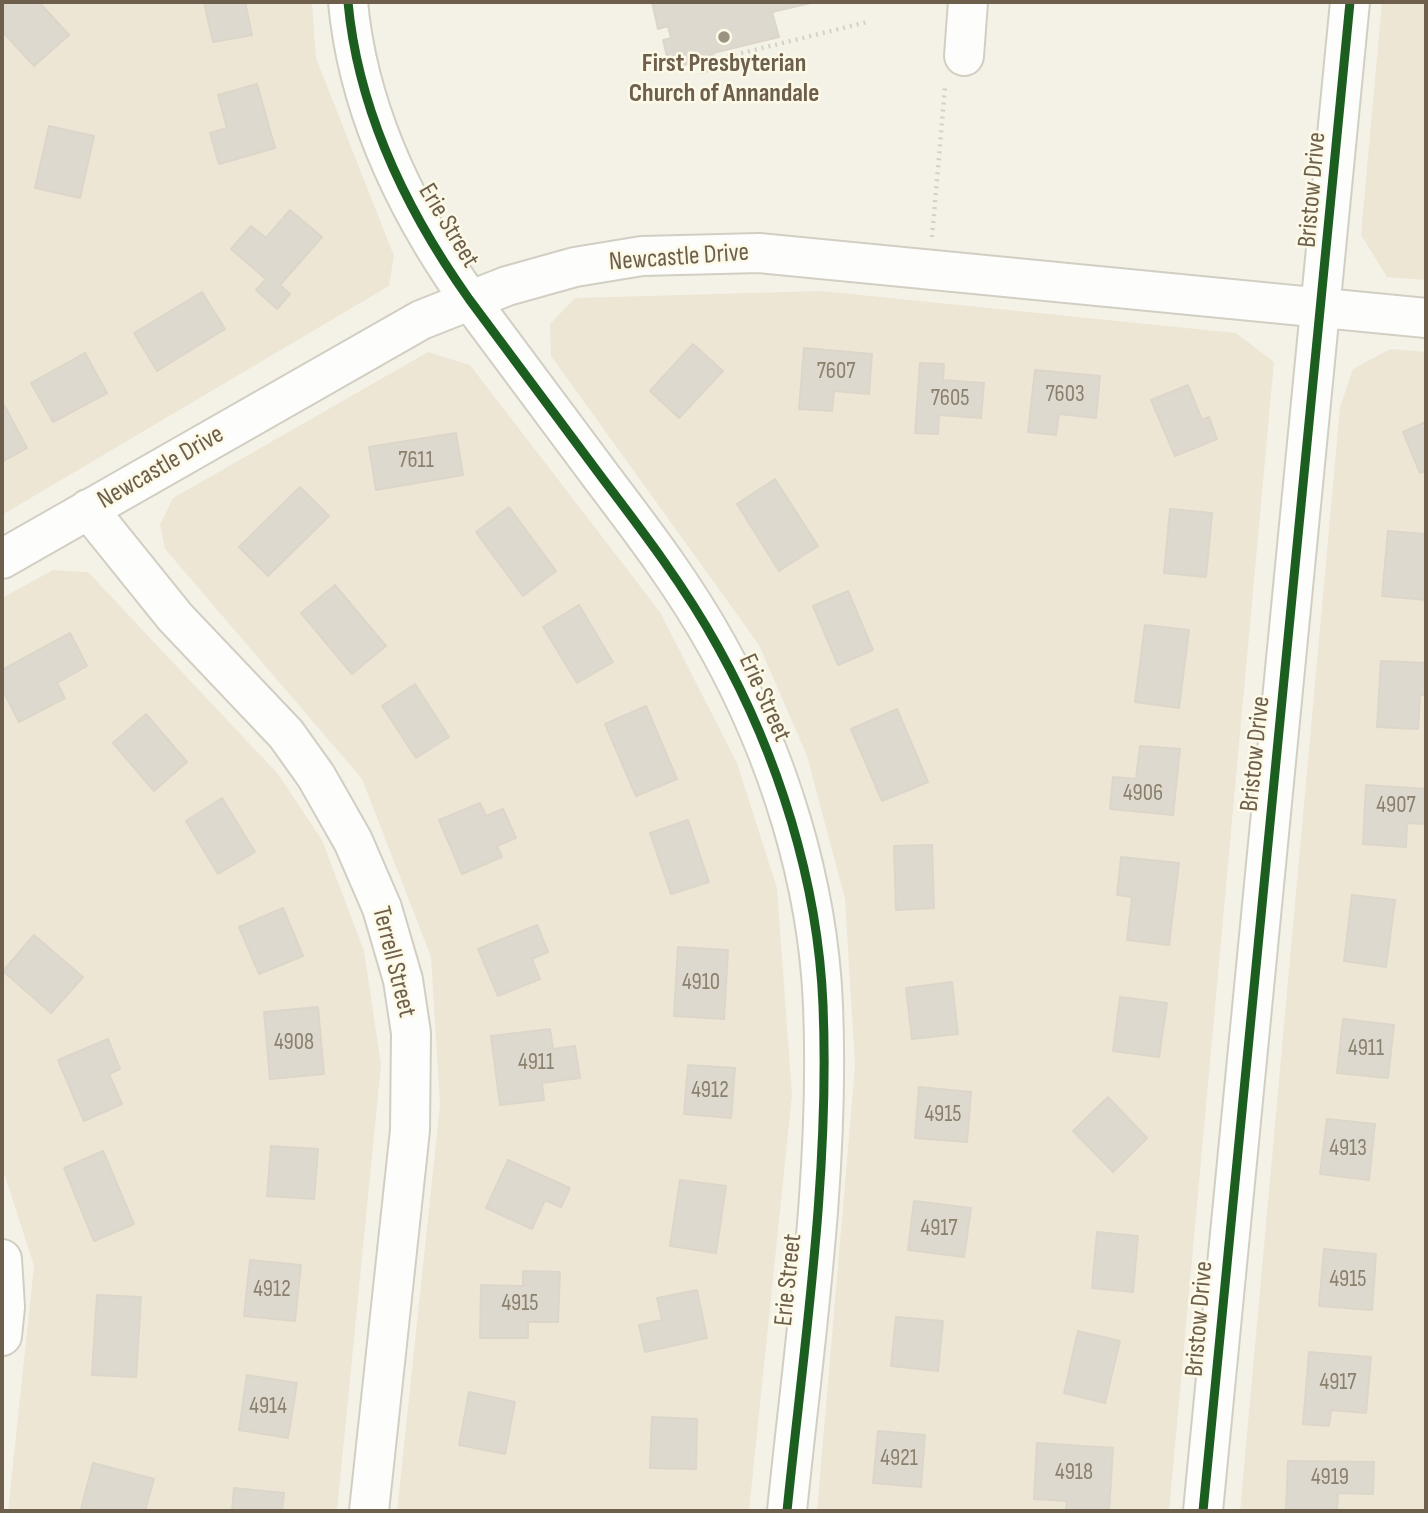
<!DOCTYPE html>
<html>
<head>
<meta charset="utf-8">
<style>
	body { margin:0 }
	#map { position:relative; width:1428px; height:1513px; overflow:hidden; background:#f4f2e7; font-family:"Sofia Sans Condensed",sans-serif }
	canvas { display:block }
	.frame { position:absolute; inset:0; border:4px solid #6d5f4b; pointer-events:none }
</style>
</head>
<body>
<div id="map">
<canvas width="1428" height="1513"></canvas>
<div class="frame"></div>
</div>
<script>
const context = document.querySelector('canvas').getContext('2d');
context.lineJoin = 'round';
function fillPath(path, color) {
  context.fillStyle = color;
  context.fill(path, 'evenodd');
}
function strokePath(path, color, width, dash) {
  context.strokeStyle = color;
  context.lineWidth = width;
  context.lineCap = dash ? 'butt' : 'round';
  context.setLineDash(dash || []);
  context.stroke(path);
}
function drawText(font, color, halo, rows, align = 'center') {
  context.font = font + ' "Sofia Sans Condensed",sans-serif';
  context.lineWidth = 5;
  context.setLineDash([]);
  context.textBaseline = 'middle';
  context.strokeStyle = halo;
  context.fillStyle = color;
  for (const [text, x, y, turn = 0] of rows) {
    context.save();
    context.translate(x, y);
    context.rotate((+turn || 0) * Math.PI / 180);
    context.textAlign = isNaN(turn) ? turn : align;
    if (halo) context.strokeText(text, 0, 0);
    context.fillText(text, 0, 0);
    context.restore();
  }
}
fillPath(new Path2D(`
	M2,2H312L316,58L394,256L389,286L2,515Z
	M1382,2H1426V280L1387,277L1361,235Z
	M821,291L1236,333L1274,362L1169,1511H817L855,1066L845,899L807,756L759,645L551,356L550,324L575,298Z
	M1390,349L1426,352V1511H1240L1340,407L1353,369Z
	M428,352L470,365L660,612L737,763L777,888L792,1095L749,1511H397L440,1105L431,957L362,779L165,549L160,525L173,498Z
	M53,570L88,572L278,774L322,840L364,951L381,1065L337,1511H8L34,1266L2,1167V598Z`), '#ede6d5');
const building = new Path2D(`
	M9,2H39L69,35L34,66L2,31V8Z
	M204,2H245L252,35L213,42Z
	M652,2H815L772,12L779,37L713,53L717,69L701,73L698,61L670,69L663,40L671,38L668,26L658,29Z
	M257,84L275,148L219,164L210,133L227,128L218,95Z
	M49,126L94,136L80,198L35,188Z
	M290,210L322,237L280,285L290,294L277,309L256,290L266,279L231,249L251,226L266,238Z
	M202,292L225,329L157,371L134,333Z
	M693,344L723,371L679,418L650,391Z
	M804,348L872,354L869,394L834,391L832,411L799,409Z
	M85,353L107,393L53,422L31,383Z
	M920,363L944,364L943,380L984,383L981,418L939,415L938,434L915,433Z
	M1035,370L1100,376L1096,418L1059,414L1056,435L1028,432Z
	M1188,385L1202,420L1209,417L1217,439L1175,456L1151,400Z
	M4,405L27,448L2,462V406Z
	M1426,422V471L1420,473L1403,432Z
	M456,433L463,475L376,490L369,447Z
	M775,479L818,546L779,571L737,504Z
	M300,487L329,516L268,576L239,547Z
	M509,507L556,571L523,596L476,532Z
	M1170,509L1212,513L1206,577L1164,573Z
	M1388,531L1426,534V600L1382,596Z
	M335,585L386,646L352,674L301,613Z
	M848,591L873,650L838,665L813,606Z
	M579,605L613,662L577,683L543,627Z
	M1145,625L1189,630L1179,708L1135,702Z
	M70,633L87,666L57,683L65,698L19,722L2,689V670Z
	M1381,661L1426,663V695H1420L1418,729L1377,727Z
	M415,684L449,737L416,758L382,706Z
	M646,706L677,779L636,796L605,724Z
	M897,709L928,782L882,801L851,729Z
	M146,714L187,762L154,791L113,743Z
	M1140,746L1180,749L1173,815L1110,809L1113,777L1136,779Z
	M1366,785L1426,789V824L1407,823L1406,847L1363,844Z
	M222,798L255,852L218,874L186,821Z
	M480,803L486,816L503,809L516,838L497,846L502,857L462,874L439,820Z
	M688,820L709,882L671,894L650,833Z
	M932,845L934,908L896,910L894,846Z
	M1121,857L1179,863L1169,945L1127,940L1132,897L1117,895Z
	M1352,895L1395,900L1386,967L1344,961Z
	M283,908L303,956L259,974L239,927Z
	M537,925L548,952L532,959L540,979L498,996L478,949Z
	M34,935L83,977L51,1013L3,971Z
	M678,947L728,950L724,1019L674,1016Z
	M952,982L958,1034L912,1039L906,988Z
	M1120,997L1167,1003L1159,1057L1113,1051Z
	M318,1007L324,1074L270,1079L264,1012Z
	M1343,1019L1394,1025L1388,1078L1337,1073Z
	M550,1029L553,1049L575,1046L580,1078L542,1083L544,1100L500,1105L491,1036Z
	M108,1039L120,1069L109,1074L122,1104L84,1121L58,1060Z
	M688,1065L735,1068L731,1118L684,1114Z
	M919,1087L971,1092L967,1142L915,1138Z
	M1108,1097L1147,1138L1113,1172L1073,1131Z
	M1327,1119L1375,1124L1369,1180L1320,1174Z
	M271,1146L318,1149L314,1199L267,1196Z
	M103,1151L134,1224L94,1241L64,1168Z
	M508,1160L570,1188L561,1207L545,1200L532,1229L486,1208Z
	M680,1180L726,1186L716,1253L670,1246Z
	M914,1201L971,1208L964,1257L908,1250Z
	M1097,1232L1138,1236L1133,1292L1092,1288Z
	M1324,1249L1376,1254L1372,1310L1319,1306Z
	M250,1260L301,1265L295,1321L244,1316Z
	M523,1271L560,1272L558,1322H528V1338H480L481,1285L523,1286Z
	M697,1290L707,1338L645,1352L639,1325L662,1320L657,1298Z
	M97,1295L141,1297L136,1377L92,1375Z
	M896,1317L943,1321L938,1371L891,1366Z
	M1078,1331L1120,1341L1105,1403L1064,1393Z
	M1309,1352L1371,1357L1366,1413L1331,1410L1329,1426L1303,1424Z
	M247,1375L297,1383L288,1438L239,1430Z
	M469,1392L515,1402L505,1454L459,1445Z
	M652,1417L697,1419L696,1469L650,1468Z
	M878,1431L925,1435L921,1487L873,1483Z
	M1037,1443L1113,1448L1109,1511H1066L1067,1501L1034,1499Z
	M1288,1461L1374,1462L1373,1494L1338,1493L1337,1511H1286Z
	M93,1463L154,1479L145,1511L81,1509Z
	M234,1488L284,1493L282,1511H232Z`);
fillPath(building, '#ded9ce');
strokePath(building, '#dcd6ca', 2);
const minor = new Path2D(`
	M348,2C358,111 406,210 469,299C513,359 558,419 603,479C644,533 685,587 718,647C778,755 818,882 823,1005C830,1174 804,1344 787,1511
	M964,56L968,2
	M88,509L175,617L286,734L316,776L353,841L382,908L403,980L411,1033L410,1130L369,1511
	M2,559L421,320L507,286L575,267L642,256L759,253L1426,318
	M2,1259L5,1307L2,1336
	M1203,1511L1350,2`);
strokePath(minor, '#d2cec3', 42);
strokePath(new Path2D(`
	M714,60L867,22
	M932,237L945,88`), '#d5d0c9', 4.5, [2, 5]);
strokePath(minor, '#fdfdfb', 38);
strokePath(new Path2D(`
	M348,2C358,111 406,210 469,299C513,359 558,419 603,479C644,533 685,587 718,647C778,755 818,882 823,1005C830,1174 804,1344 787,1511
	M1203,1511L1350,2`), '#1b5e20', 9);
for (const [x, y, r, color] of [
	[724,37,7,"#9c9282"]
]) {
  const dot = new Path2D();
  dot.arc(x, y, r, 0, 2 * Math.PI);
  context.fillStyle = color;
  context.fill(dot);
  strokePath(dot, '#fdf9e7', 2.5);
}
drawText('23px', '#8b806e', null, [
	["7607",836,372],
	["7603",1065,395],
	["7605",950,399],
	["7611",416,461],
	["4906",1143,794],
	["4907",1396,806],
	["4910",701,983],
	["4908",294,1043],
	["4911",1366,1049],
	["4911",536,1063],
	["4912",710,1091],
	["4915",943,1115],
	["4913",1348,1149],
	["4917",939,1229],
	["4915",1348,1280],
	["4912",272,1290],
	["4915",520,1304],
	["4917",1338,1383],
	["4914",268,1407],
	["4921",899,1459],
	["4918",1074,1473],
	["4919",1330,1478]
]);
drawText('bold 26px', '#6d5f4b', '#fdf9e7', [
	["First Presbyterian",724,64],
	["Church of Annandale",724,94]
]);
drawText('26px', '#6d5f4b', '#fdf9e7', [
	["Bristow Drive",1313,190,-85],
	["Erie Street",448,226,59],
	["Newcastle Drive",679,258,-4],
	["Newcastle Drive",161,468,-30],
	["Erie Street",764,698,66],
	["Bristow Drive",1256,754,-84],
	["Terrell Street",393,962,76],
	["Erie Street",789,1280,-84],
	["Bristow Drive",1200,1319,-85]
]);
</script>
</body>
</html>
